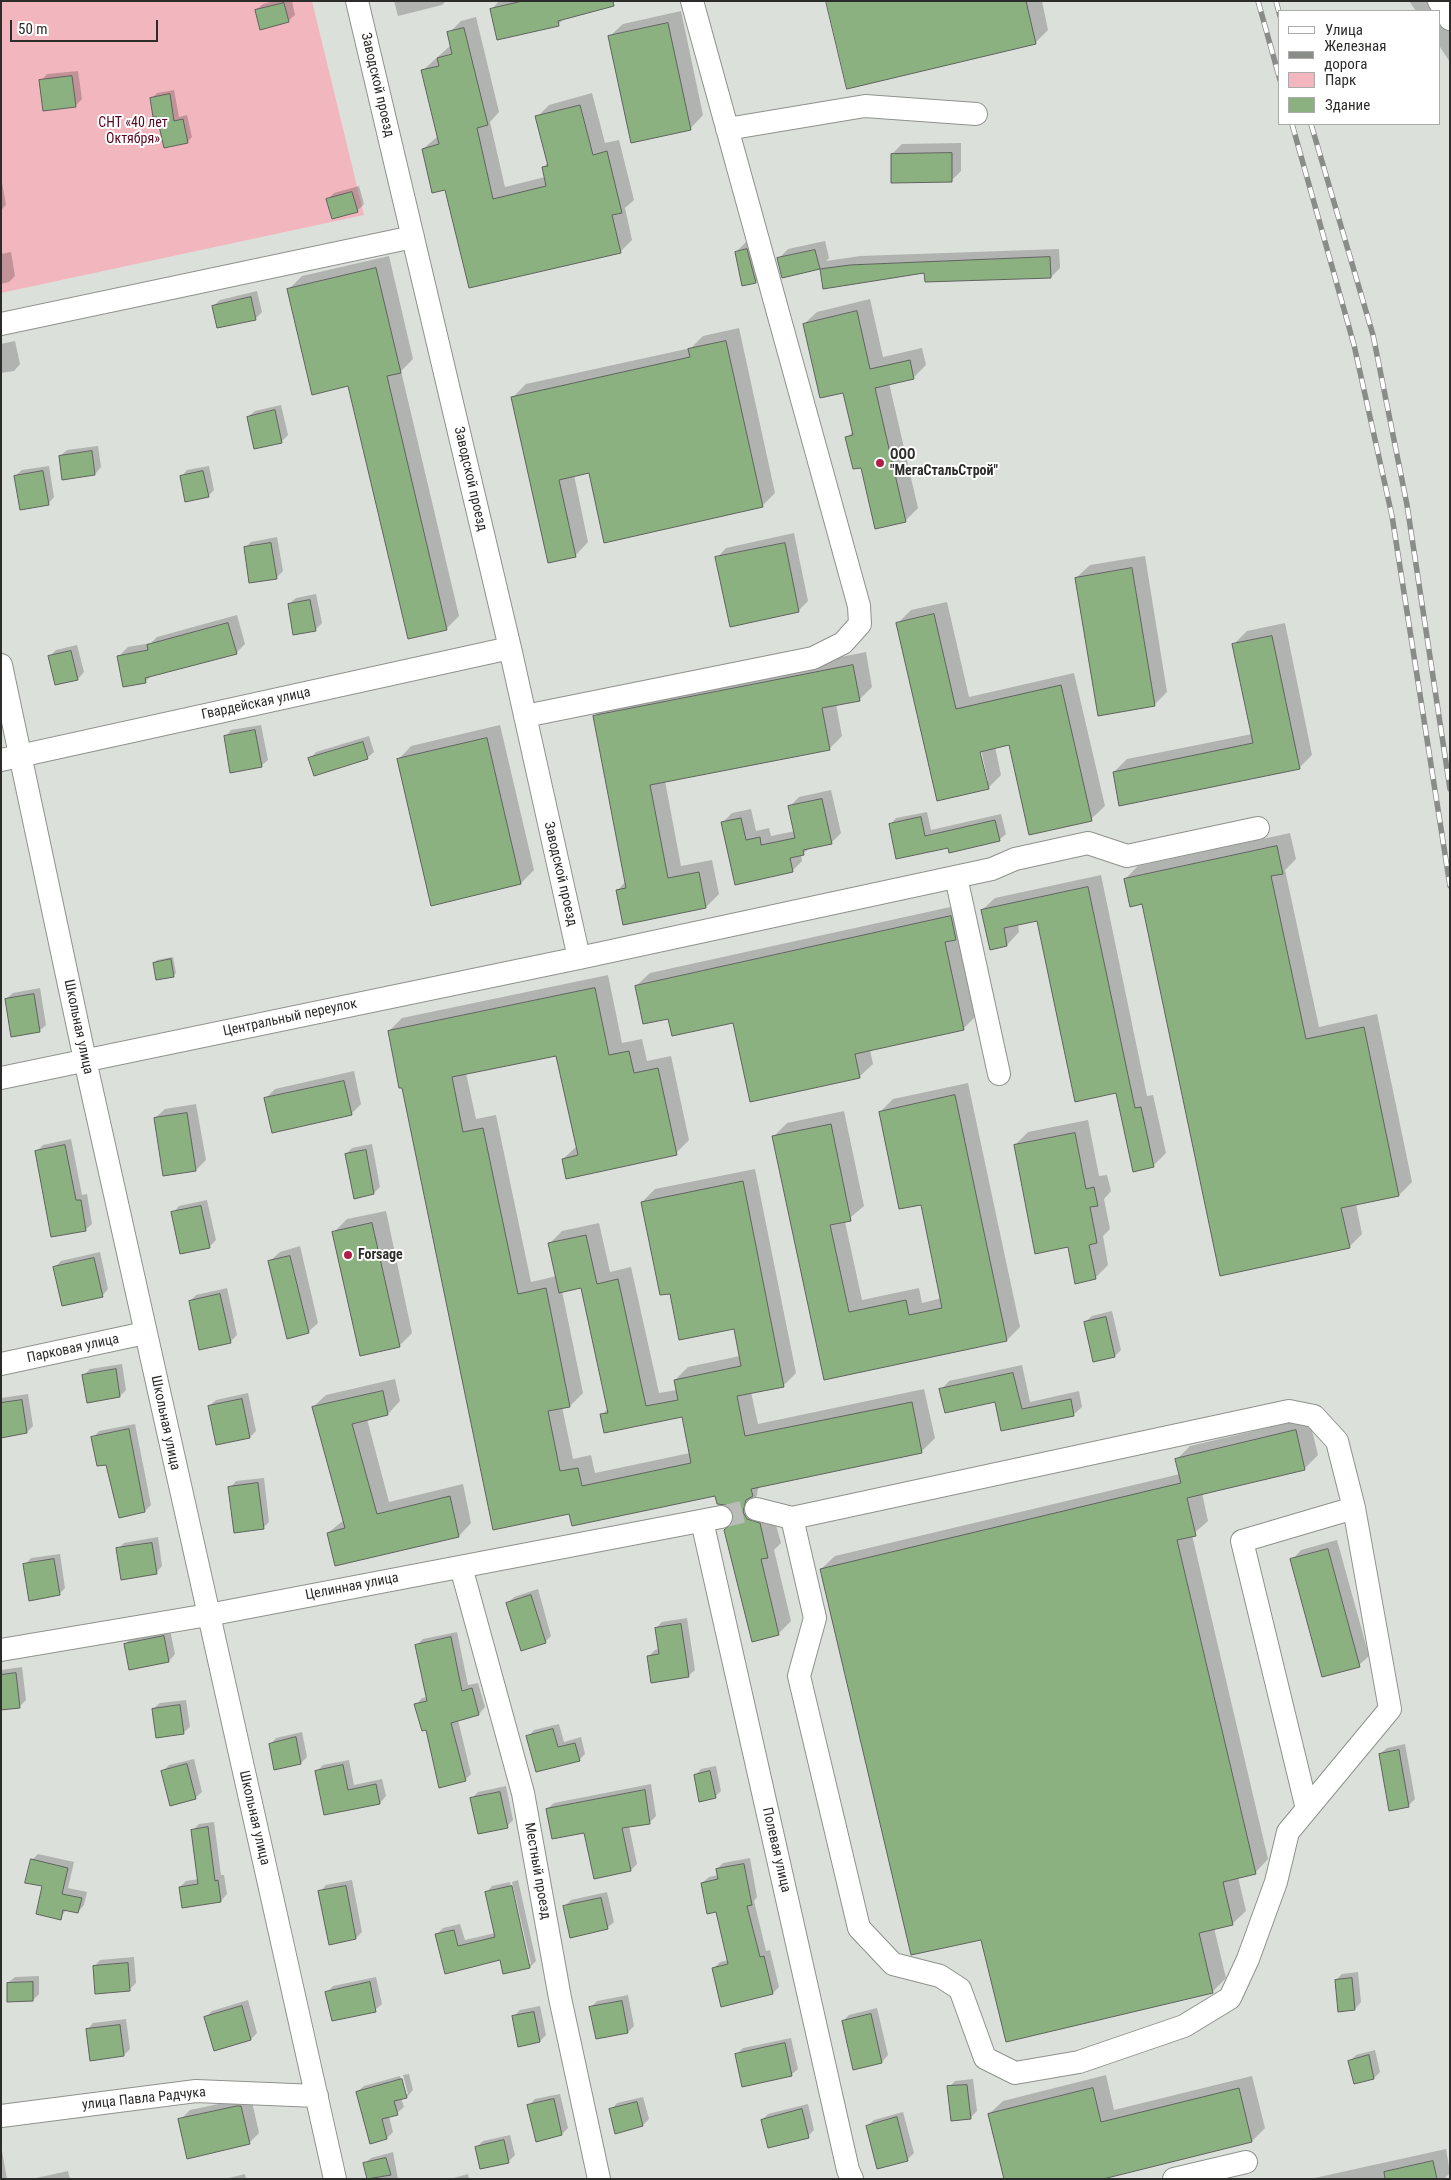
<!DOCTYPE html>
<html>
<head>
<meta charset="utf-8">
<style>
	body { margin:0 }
	#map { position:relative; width:1451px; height:2180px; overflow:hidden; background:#dce0db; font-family:"Roboto Condensed",sans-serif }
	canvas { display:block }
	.frame { position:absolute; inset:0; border:2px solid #2c2d2b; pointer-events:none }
	.legend { position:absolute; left:1278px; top:10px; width:162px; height:115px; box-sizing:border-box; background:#fff; border:1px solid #ababaa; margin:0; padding:6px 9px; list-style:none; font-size:15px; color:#2c2d2b }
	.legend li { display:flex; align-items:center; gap:10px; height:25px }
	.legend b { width:25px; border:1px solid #ababaa }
	.scale { position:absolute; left:10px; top:20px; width:148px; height:22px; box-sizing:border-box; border:2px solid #2c2d2b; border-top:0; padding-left:6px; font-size:15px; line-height:18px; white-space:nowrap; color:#2c2d2b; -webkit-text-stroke:4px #fff; paint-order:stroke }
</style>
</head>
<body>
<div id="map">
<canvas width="1451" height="2180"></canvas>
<div class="frame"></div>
<ul class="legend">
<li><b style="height:6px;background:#fff"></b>Улица</li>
<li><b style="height:6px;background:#898c88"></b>Железная дорога</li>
<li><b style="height:14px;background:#f2b7be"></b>Парк</li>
<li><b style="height:14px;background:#8cb180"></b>Здание</li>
</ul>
<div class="scale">50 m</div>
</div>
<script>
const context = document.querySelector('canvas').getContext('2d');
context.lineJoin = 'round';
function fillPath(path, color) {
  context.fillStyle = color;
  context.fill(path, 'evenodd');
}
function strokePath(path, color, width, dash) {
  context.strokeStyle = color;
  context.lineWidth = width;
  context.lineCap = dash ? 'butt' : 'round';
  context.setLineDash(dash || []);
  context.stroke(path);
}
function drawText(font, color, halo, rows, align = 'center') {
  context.font = font + ' "Roboto Condensed",sans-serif';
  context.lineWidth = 4;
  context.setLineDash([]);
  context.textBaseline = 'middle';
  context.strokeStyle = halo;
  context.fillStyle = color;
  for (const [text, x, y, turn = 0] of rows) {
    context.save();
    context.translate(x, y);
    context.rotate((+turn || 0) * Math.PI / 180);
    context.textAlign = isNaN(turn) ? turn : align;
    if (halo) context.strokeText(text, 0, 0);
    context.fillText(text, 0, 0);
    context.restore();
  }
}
fillPath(new Path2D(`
	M1,1H312L364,215L1,293Z`), '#f2b7be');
fillPath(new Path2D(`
	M274,1H292L295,15L288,21L256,10L263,4Z
	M394,1H446L442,5L398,16Z
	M499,1H613L564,18L558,25L492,9Z
	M828,1H1042L1048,30L1035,43Z
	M1409,1H1429L1435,11H1416Z
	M681,11L703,115L690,129L609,37L623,24Z
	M476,17L499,112L490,122L505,187L545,177L543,168L548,162L537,117L549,105L592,93L605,143L619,140L634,200L625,208L632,240L620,252L446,188L423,149L438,136L422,71L450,46L449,33L461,21Z
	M1440,19L1450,29V62L1440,47Z
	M78,71L82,99L75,106L41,81L47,74Z
	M174,90L179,117L187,115L192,137L187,142L158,115L152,98L157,93Z
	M961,143V171L951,181L892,154L902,144Z
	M1,177L6,205L1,210Z
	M359,186L364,204L357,211L328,199L334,193Z
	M757,240L765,272L756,282L736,252L746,242Z
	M825,241L829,258L826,261L860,256L1059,249L1060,268L1051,277L924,272L824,288L821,268L783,276L778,259L788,249Z
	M11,252L15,276L9,282L1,284V254Z
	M389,256L413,359L401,371L459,616L446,629L349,385L289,289L302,276Z
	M257,291L262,312L256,318L218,327L213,306L220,300Z
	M870,299L883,357L922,348L926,365L913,378L889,383L918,508L905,521L862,466L847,438L853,431L844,391L804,324L817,312Z
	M739,328L775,493L762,506L590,472L574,475L588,542L575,556L513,397L526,384L691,348L703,336Z
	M15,341L20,364L14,371L1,373V344Z
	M281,405L288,435L281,442L248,417L255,411Z
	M98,446L101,467L95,474L60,456L67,450Z
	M49,466L54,497L48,504L15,476L22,470Z
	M209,466L214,490L208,496L181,477L187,470Z
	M794,533L808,601L798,611L717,558L726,548Z
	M277,537L283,571L276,578L245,548L251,542Z
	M1145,556L1167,692L1154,705L1076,578L1090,565Z
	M316,594L322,623L315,630L289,604L296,598Z
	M947,602L969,697L1074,673L1105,806L1091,819L1010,744L995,747L1001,775L988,788L898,623L911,610ZM980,745L988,781H985L977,746Z
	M237,615L245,644L236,653L151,676L145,682L119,656L128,647L151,643L157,637Z
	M1285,623L1312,755L1299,768L1114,772L1127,759L1252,734L1234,644L1247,631Z
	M77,645L84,672L78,679L50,656L56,650Z
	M866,652L872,687L859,700L836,704L842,736L829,749L665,781L681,866L712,860L719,894L706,907L618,890L626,881L595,716L608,703Z
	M261,725L268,760L261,766L225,737L231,730Z
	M500,725L534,870L521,883L398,760L411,746Z
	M369,736L374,752L367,758L310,759L316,752Z
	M831,790L841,833L831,843L810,848L801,855L802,861L792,871L736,883L722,823L732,813L751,809L756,831L769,828L771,836L795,831L789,807L799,797Z
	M927,812L931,830L1001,814L1006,834L999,840L949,847L890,825L896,818Z
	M1290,833L1296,859L1285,870L1319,1027L1377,1014L1412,1182L1399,1195L1356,1204L1362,1234L1349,1247L1142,903L1125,879L1138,866Z
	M1101,875L1147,1096L1153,1095L1166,1153L1153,1166L1038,919L1018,923L1019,932L1007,945L982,910L995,898Z
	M964,904L976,1016L963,1029L870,1050L873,1064L859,1077L734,1021L669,1017L636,986L650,973Z
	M173,957L176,973L173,976L154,963L157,960Z
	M608,975L622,1043L642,1039L647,1061L671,1056L689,1140L676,1153L563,1159L577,1146L557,1054L466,1073L476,1119L496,1115L531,1282L557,1276L549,1244L562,1231L599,1223L610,1272L631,1267L659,1393L677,1390L675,1380L688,1367L740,1356L735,1327L670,1292L642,1202L655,1189L755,1169L796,1373L783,1386L751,1392L758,1424L924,1389L935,1438L922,1451L762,1485L758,1489L756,1499L772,1511L781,1543L774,1550L791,1621L778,1634L734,1521L735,1514L716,1495L570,1513L402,1087L389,1031L402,1018ZM582,1287L608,1408L602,1415L683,1416L690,1453L595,1473L591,1455L573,1459L562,1407L570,1406L583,1393L562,1291Z
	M40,988L46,1025L39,1031L6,999L13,993Z
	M354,1071L361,1104L351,1114L265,1099L275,1089Z
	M968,1083L1020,1327L1007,1340L825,1379L774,1136L787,1123L844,1111L864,1206L845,1222L862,1300L919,1288L922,1303L942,1298L922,1203L880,1112L893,1099Z
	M196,1104L206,1160L196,1170L155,1118L165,1109Z
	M1088,1120L1099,1176L1107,1175L1111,1191L1104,1199L1110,1229L1103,1236L1108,1265L1095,1278L1069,1246L1015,1145L1028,1132Z
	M71,1139L82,1195L87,1194L92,1224L85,1230L36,1152L43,1145Z
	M372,1144L380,1187L374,1193L346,1154L352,1148Z
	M207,1200L216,1240L209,1247L173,1213L179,1206Z
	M386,1211L412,1333L399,1346L334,1232L347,1219Z
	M300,1246L318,1323L308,1332L270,1261L280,1252Z
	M100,1252L108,1289L102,1296L55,1267L61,1261Z
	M227,1288L237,1335L230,1342L190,1301L196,1295Z
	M1112,1311L1121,1350L1115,1356L1085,1322L1092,1316Z
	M122,1364L126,1390L120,1396L84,1375L90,1369Z
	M1022,1365L1030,1402L1079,1391L1082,1407L1073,1415L1002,1430L996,1400L941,1390L949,1381Z
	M395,1379L400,1401L388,1414L367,1419L389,1502L463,1484L471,1523L459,1536L328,1533L344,1520L313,1407L326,1395Z
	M248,1393L256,1431L250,1437L209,1406L216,1400Z
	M28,1394L33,1426L27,1432L1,1436V1398Z
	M1309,1418L1318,1455L1304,1469L1202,1493L1208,1521L1192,1535L1268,1859L1255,1873L1238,1877L1246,1911L1232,1924L1214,1928L1226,1978L1212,1992L982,1938L821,1569L835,1556L1180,1474L1177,1459L1190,1446Z
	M135,1424L151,1505L145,1511L107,1463L93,1438L99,1431Z
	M264,1478L269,1522L263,1528L230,1488L236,1481Z
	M158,1537L162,1566L156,1573L118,1549L124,1543Z
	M1337,1540L1369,1656L1359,1665L1292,1560L1301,1550Z
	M60,1554L65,1588L59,1594L25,1565L31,1558Z
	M538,1589L551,1636L545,1642L508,1603L514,1597Z
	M687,1618L695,1670L688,1676L649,1656L655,1650L659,1649L656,1628L662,1622Z
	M170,1630L175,1654L169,1661L125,1644L131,1638Z
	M457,1632L468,1685L478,1683L485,1707L479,1714L458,1720L471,1774L465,1780L416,1705L422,1698L428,1697L416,1646L423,1639Z
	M22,1667L26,1700L20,1706L1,1709V1670Z
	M186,1700L190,1727L183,1733L153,1709L160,1703Z
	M559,1724L564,1742L581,1737L585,1754L579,1760L528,1737L534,1730Z
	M302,1732L307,1757L301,1763L270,1745L276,1738Z
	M1405,1744L1415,1799L1408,1806L1380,1754L1387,1748Z
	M194,1759L202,1792L195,1798L163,1771L169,1765Z
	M349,1760L354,1785L382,1779L386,1796L380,1803L325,1814L317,1771L323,1765Z
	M716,1766L721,1791L715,1797L695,1776L701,1769Z
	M651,1784L656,1816L650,1822L629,1826L637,1864L631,1870L585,1831L547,1809L554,1803Z
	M506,1786L513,1820L507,1826L472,1798L478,1792Z
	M214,1822L221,1875H224L227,1894L221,1901L180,1887L186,1881L199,1879L193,1830L199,1824Z
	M38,1854L74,1862L68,1888L87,1892L84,1905L78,1912L67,1909L60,1918L32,1860Z
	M750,1858L757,1897L754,1901L766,1951L770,1950L779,1987L773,1993L713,1969L720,1962L729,1960L716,1910L702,1883L709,1877L718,1875L717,1869L723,1863Z
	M352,1880L362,1932L356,1938L330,1943L320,1892L326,1885Z
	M518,1880L536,1961L530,1967L501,1959L446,1972L437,1934L443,1928L460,1924L465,1940L495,1933L486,1893L492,1886L510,1882L528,1964H531L512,1882Z
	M607,1892L614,1922L607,1928L565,1906L571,1900Z
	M134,1957L136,1983L129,1990L94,1967L100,1960Z
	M1358,1972L1361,2002L1355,2009L1339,2010L1336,1980L1342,1974Z
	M39,1976V1994L33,2000L8,1983L15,1977Z
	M376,1977L382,2004L375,2010L327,1992L333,1986Z
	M628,1995L634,2026L628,2032L591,2007L597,2001Z
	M248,2000L257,2033L251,2039L206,2017L212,2011Z
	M540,2006L546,2035L540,2041L514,2016L520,2010Z
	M877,2008L888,2055L882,2062L854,2068L843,2021L849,2015Z
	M126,2019L130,2049L124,2055L87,2030L93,2023Z
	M791,2038L798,2069L791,2075L736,2055L743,2048Z
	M1375,2050L1380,2072L1374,2078L1355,2083L1350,2061L1356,2055Z
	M409,2074L413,2090L407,2097L401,2098L404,2107L397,2113L389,2116L393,2132L387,2138L357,2092L364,2086L400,2076L405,2094H408L403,2075Z
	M1106,2075L1114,2110L1252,2076L1265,2128L1252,2141L989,2114L1003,2101Z
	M973,2079L977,2111L970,2118L949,2087L955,2081Z
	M560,2094L568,2128L562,2134L528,2106L535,2099Z
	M251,2097L259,2133L249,2143L180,2120L190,2110Z
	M643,2097L649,2119L643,2125L611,2110L617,2103Z
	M808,2104L814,2130L808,2136L762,2120L768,2114Z
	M903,2112L914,2153L907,2160L867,2126L874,2120Z
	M510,2135L515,2155L508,2162L476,2148L483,2141Z
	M1446,2149L1450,2173L1444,2179H1310Z
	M2,2151L7,2179H1Z
	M393,2152L398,2179H368L364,2164L371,2158Z
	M68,2171L70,2179H36V2178Z
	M245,2174L246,2179H225Z
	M468,2174L469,2179H450Z`), '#0003');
const building = new Path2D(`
	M523,1H613L614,6L558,21L559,26L497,40L490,9Z
	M826,1H1026L1036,44L847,89Z
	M284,3L289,22L260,30L255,10Z
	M668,23L691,130L631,143L608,36Z
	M464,28L488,125L477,128L493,199L546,186L542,167L548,166L535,116L580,105L593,155L607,151L622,213L612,215L621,253L469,288L445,190L432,193L422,149L439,144L421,70L439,66L437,58L452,54L447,32Z
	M72,76L76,107L43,111L39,80Z
	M170,94L174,121L183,119L188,143L164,148L157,117H153L150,98Z
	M952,153V182L891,183V154Z
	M352,192L358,212L332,219L326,199Z
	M747,249L756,283L742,286L735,252Z
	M815,250L820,269L782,278L777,258Z
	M1050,257L1051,278L925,282L924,273L823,289L820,269L850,265Z
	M376,268L401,373L387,376L447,630L408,639L348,386L312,395L287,289Z
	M251,297L256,320L217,328L212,306Z
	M857,311L870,369L910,360L914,379L875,388L906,522L875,529L861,468L853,469L845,437L853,435L843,393L820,398L803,324Z
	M726,341L763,507L604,543L589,473L559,480L576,557L548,563L511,397L690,357L688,349Z
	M275,410L282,443L254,449L247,417Z
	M92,451L95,475L62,480L59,456Z
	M43,471L49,505L20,510L14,476Z
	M203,471L209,497L185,502L180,476Z
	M271,543L277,579L249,583L244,547Z
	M785,543L799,612L730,627L715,557Z
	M1132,568L1155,706L1098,716L1075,578Z
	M310,600L316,631L293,635L288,604Z
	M934,614L956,709L1061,685L1092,821L1029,835L1009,745L980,752L989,789L937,801L896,623Z
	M228,623L237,654L145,678L146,683L123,687L117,656L148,650L147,645Z
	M1272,636L1300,769L1119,806L1113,772L1253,743L1232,644Z
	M71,651L78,680L55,685L48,656Z
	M853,665L860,701L822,708L830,750L650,785L668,878L699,872L706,908L623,925L616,890L626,888L593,716Z
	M255,730L262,767L230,773L224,736Z
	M487,738L521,884L431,906L397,759Z
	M363,742L368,759L314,776L308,758Z
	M822,799L832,844L803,850L804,855L790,858L793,872L735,885L721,822L741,818L746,840L760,837L761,845L795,838L788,806Z
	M921,817L925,836L995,820L1000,841L949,853L948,848L896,859L889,824Z
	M1277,846L1283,874L1271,876L1306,1039L1364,1027L1399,1196L1341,1208L1350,1248L1220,1276L1142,904L1130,907L1124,879Z
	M1088,887L1135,1108L1141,1107L1154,1167L1133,1172L1116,1093L1075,1102L1037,921L1004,928L1007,946L990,950L981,910Z
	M951,916L956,940L945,942L964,1030L855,1054L860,1078L750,1102L733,1023L672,1036L668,1019L643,1024L635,986Z
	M171,959L174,977L156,980L153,963Z
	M595,988L609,1055L629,1051L634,1073L658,1068L677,1155L566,1179L562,1159L578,1155L556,1056L452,1077L463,1132L483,1128L518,1294L546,1288L570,1407L548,1411L560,1471L578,1468L582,1486L691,1463L682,1417L604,1433L600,1414L608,1413L581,1288L559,1293L548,1243L586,1235L597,1284L618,1279L646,1406L678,1400L674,1380L741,1366L734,1329L679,1340L670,1294L660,1295L641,1202L743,1181L784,1387L737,1396L745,1436L912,1402L922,1453L751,1489L753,1496L746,1500L743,1512L747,1519L760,1523L768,1558L761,1559L779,1635L752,1642L724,1530L733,1522L734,1514L726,1505L717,1504L715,1496L572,1526L569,1514L493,1530L402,1088H399L388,1031Z
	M34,994L40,1032L11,1037L5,999Z
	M344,1081L352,1115L272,1133L264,1098Z
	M955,1095L1007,1341L824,1380L772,1136L831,1124L851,1221L830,1225L849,1312L906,1300L909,1315L942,1308L921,1205L899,1209L879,1112Z
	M187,1113L196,1171L163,1176L154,1118Z
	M1075,1133L1086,1189L1094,1187L1098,1206L1090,1207L1097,1243L1089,1245L1096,1279L1075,1284L1068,1247L1035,1254L1014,1145Z
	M65,1145L76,1200H81L86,1231L51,1237L35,1151Z
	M366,1150L374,1194L354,1199L345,1154Z
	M201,1206L210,1248L180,1254L171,1212Z
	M372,1223L400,1347L360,1356L332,1232Z
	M290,1256L309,1333L287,1339L268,1261Z
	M94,1258L103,1297L62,1306L53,1267Z
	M220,1294L231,1343L199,1350L189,1301Z
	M1106,1317L1115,1357L1093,1362L1084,1322Z
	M116,1369L120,1397L87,1403L82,1375Z
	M1013,1373L1022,1409L1071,1399L1074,1416L1001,1431L995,1402L945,1413L939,1389Z
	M383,1391L388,1415L352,1424L377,1514L450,1496L459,1537L335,1566L327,1533L345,1528L312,1407Z
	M242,1399L250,1438L216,1445L208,1406Z
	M22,1400L27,1433L1,1438V1403Z
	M129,1429L145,1512L119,1518L106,1465L97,1466L91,1437Z
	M1296,1430L1305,1470L1187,1498L1196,1536L1177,1540L1256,1874L1223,1882L1233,1925L1199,1933L1213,1993L1006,2042L981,1940L911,1955L820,1569L1181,1483L1175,1459Z
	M258,1483L264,1529L234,1533L228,1487Z
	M152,1543L157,1574L121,1580L116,1548Z
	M1328,1549L1360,1667L1322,1677L1290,1559Z
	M54,1559L60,1595L29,1601L23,1564Z
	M531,1595L546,1643L521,1651L506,1603Z
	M681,1624L689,1677L651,1683L647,1656L659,1654L655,1628Z
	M164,1636L169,1662L129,1670L124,1644Z
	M451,1637L462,1691L472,1688L479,1715L451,1723L466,1781L439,1788L426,1730L422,1731L414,1704L427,1701L415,1645Z
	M16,1673L20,1708L1,1710V1675Z
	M180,1705L184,1734L156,1738L152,1709Z
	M553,1729L558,1747L575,1743L580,1761L536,1772L526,1736Z
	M296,1737L301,1764L274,1770L269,1744Z
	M1399,1750L1409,1807L1389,1811L1379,1754Z
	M187,1764L196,1799L170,1806L161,1771Z
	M343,1765L348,1790L376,1784L380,1804L324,1815L315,1771Z
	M710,1771L716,1798L699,1802L694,1775Z
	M645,1790L650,1824L622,1828L631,1871L594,1879L584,1833L552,1839L546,1809Z
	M500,1792L508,1828L478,1834L470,1798Z
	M208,1827L215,1881L218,1880L221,1902L182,1908L179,1887L198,1884L191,1830Z
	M31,1859L68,1868L62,1894L82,1898L78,1913L63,1910L61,1920L36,1914L42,1886L25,1883Z
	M744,1864L752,1905L747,1906L760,1957L764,1956L773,1994L721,2007L712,1968L728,1964L716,1912L707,1914L701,1883L718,1879L716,1869Z
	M346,1886L356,1939L329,1945L318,1891Z
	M512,1886L530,1968L503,1974L500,1960L445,1974L435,1934L454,1930L458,1946L495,1937L485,1892Z
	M601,1898L608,1929L570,1938L563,1906Z
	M128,1963L130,1991L95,1994L93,1966Z
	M1352,1978L1355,2010L1338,2012L1335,1980Z
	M33,1982V2001L7,2002V1983Z
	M370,1982L376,2012L332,2021L325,1992Z
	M622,2001L628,2033L596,2039L589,2007Z
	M242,2006L251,2040L214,2051L204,2017Z
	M534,2012L540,2042L518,2047L512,2016Z
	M871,2014L882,2063L853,2070L842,2021Z
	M120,2025L124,2056L90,2061L86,2029Z
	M785,2043L792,2076L742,2087L735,2054Z
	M1369,2055L1374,2079L1354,2084L1348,2061Z
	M402,2079L407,2098L394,2101L398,2115L382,2119L387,2139L370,2144L356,2092Z
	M967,2085L971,2119L951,2121L947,2086Z
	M1093,2088L1101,2122L1239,2088L1252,2142L1103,2179H1004L988,2114Z
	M554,2099L562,2135L536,2142L527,2105Z
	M637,2102L643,2126L615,2134L609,2109Z
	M237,2106H241L250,2144L187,2159L178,2119Z
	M802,2109L809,2138L768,2148L761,2120Z
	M897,2117L908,2161L877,2169L866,2126Z
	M504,2140L509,2163L480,2169L475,2147Z
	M386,2158L391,2175L367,2179L363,2163Z
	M1433,2161L1437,2179H1385L1384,2172Z`);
fillPath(building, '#8cb180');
strokePath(building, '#5f635e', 1);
strokePath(new Path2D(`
	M721,1517L756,1509`), '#b9bcb8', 22, [22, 11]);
const minor = new Path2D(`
	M357,1L510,648L579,958
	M1439,1L1450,19
	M727,129L865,106L976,114
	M1,324L413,237
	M1,665L85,1060L335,2179
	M525,716L813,658L843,643L860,624L859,606L692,1
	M1,760L510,648
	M956,877L999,1074
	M1,1078L579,958L992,869L1015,859L1088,843L1127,856L1258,828
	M1,1364L145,1333
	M756,1509L792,1518L1289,1411L1314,1416L1337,1441L1354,1508L1390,1709L1288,1832L1276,1882L1248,1959L1230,1998L1184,2026L1079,2062L1015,2073L985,2058L960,1989L940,1976L893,1964L859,1928L799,1676L815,1618L792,1518
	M702,1521L848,2170L852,2179
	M461,1567L523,1793L560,1998L599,2179
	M1,1650L208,1615L721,1517
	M1307,1809L1242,1541L1354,1508
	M1,2116L196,2091L317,2096
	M1174,2179L1246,2162`);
strokePath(minor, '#8e928d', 24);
strokePath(minor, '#fff', 22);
const rail = new Path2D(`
	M1258,1L1280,80
	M1276,1L1280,16
	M1292,124L1354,345L1392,516L1450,886
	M1311,124L1373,335L1407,505L1450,789`);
strokePath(rail, '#898c88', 5.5);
strokePath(rail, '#fff', 4, [11]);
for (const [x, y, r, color] of [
	[880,463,5,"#b01e49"],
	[348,1255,5,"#b01e49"]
]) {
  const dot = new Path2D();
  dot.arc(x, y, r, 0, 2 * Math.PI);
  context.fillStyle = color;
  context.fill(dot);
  strokePath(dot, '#fff', 2);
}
drawText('14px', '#2c2d2b', '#fff', [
	["Заводской проезд",377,85,77],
	["Заводской проезд",470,479,77],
	["Гвардейская улица",256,704,-12],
	["Заводской проезд",560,874,77],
	["Центральный переулок",290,1018,-12],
	["Школьная улица",78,1027,78],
	["Парковая улица",73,1349,-12],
	["Школьная улица",165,1423,78],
	["Целинная улица",352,1587,-11],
	["Школьная улица",254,1818,77],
	["Полевая улица",776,1850,77],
	["Местный проезд",537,1871,80],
	["улица Павла Радчука",144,2099,-6]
]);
drawText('14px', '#580820', '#fff', [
	["СНТ «40 лет",133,123],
	["Октября»",133,139]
]);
drawText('bold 14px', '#2c2d2b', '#fff', [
	["ООО",890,455],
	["\"МегаСтальСтрой\"",890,471],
	["Forsage",358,1255]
], 'left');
</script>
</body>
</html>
